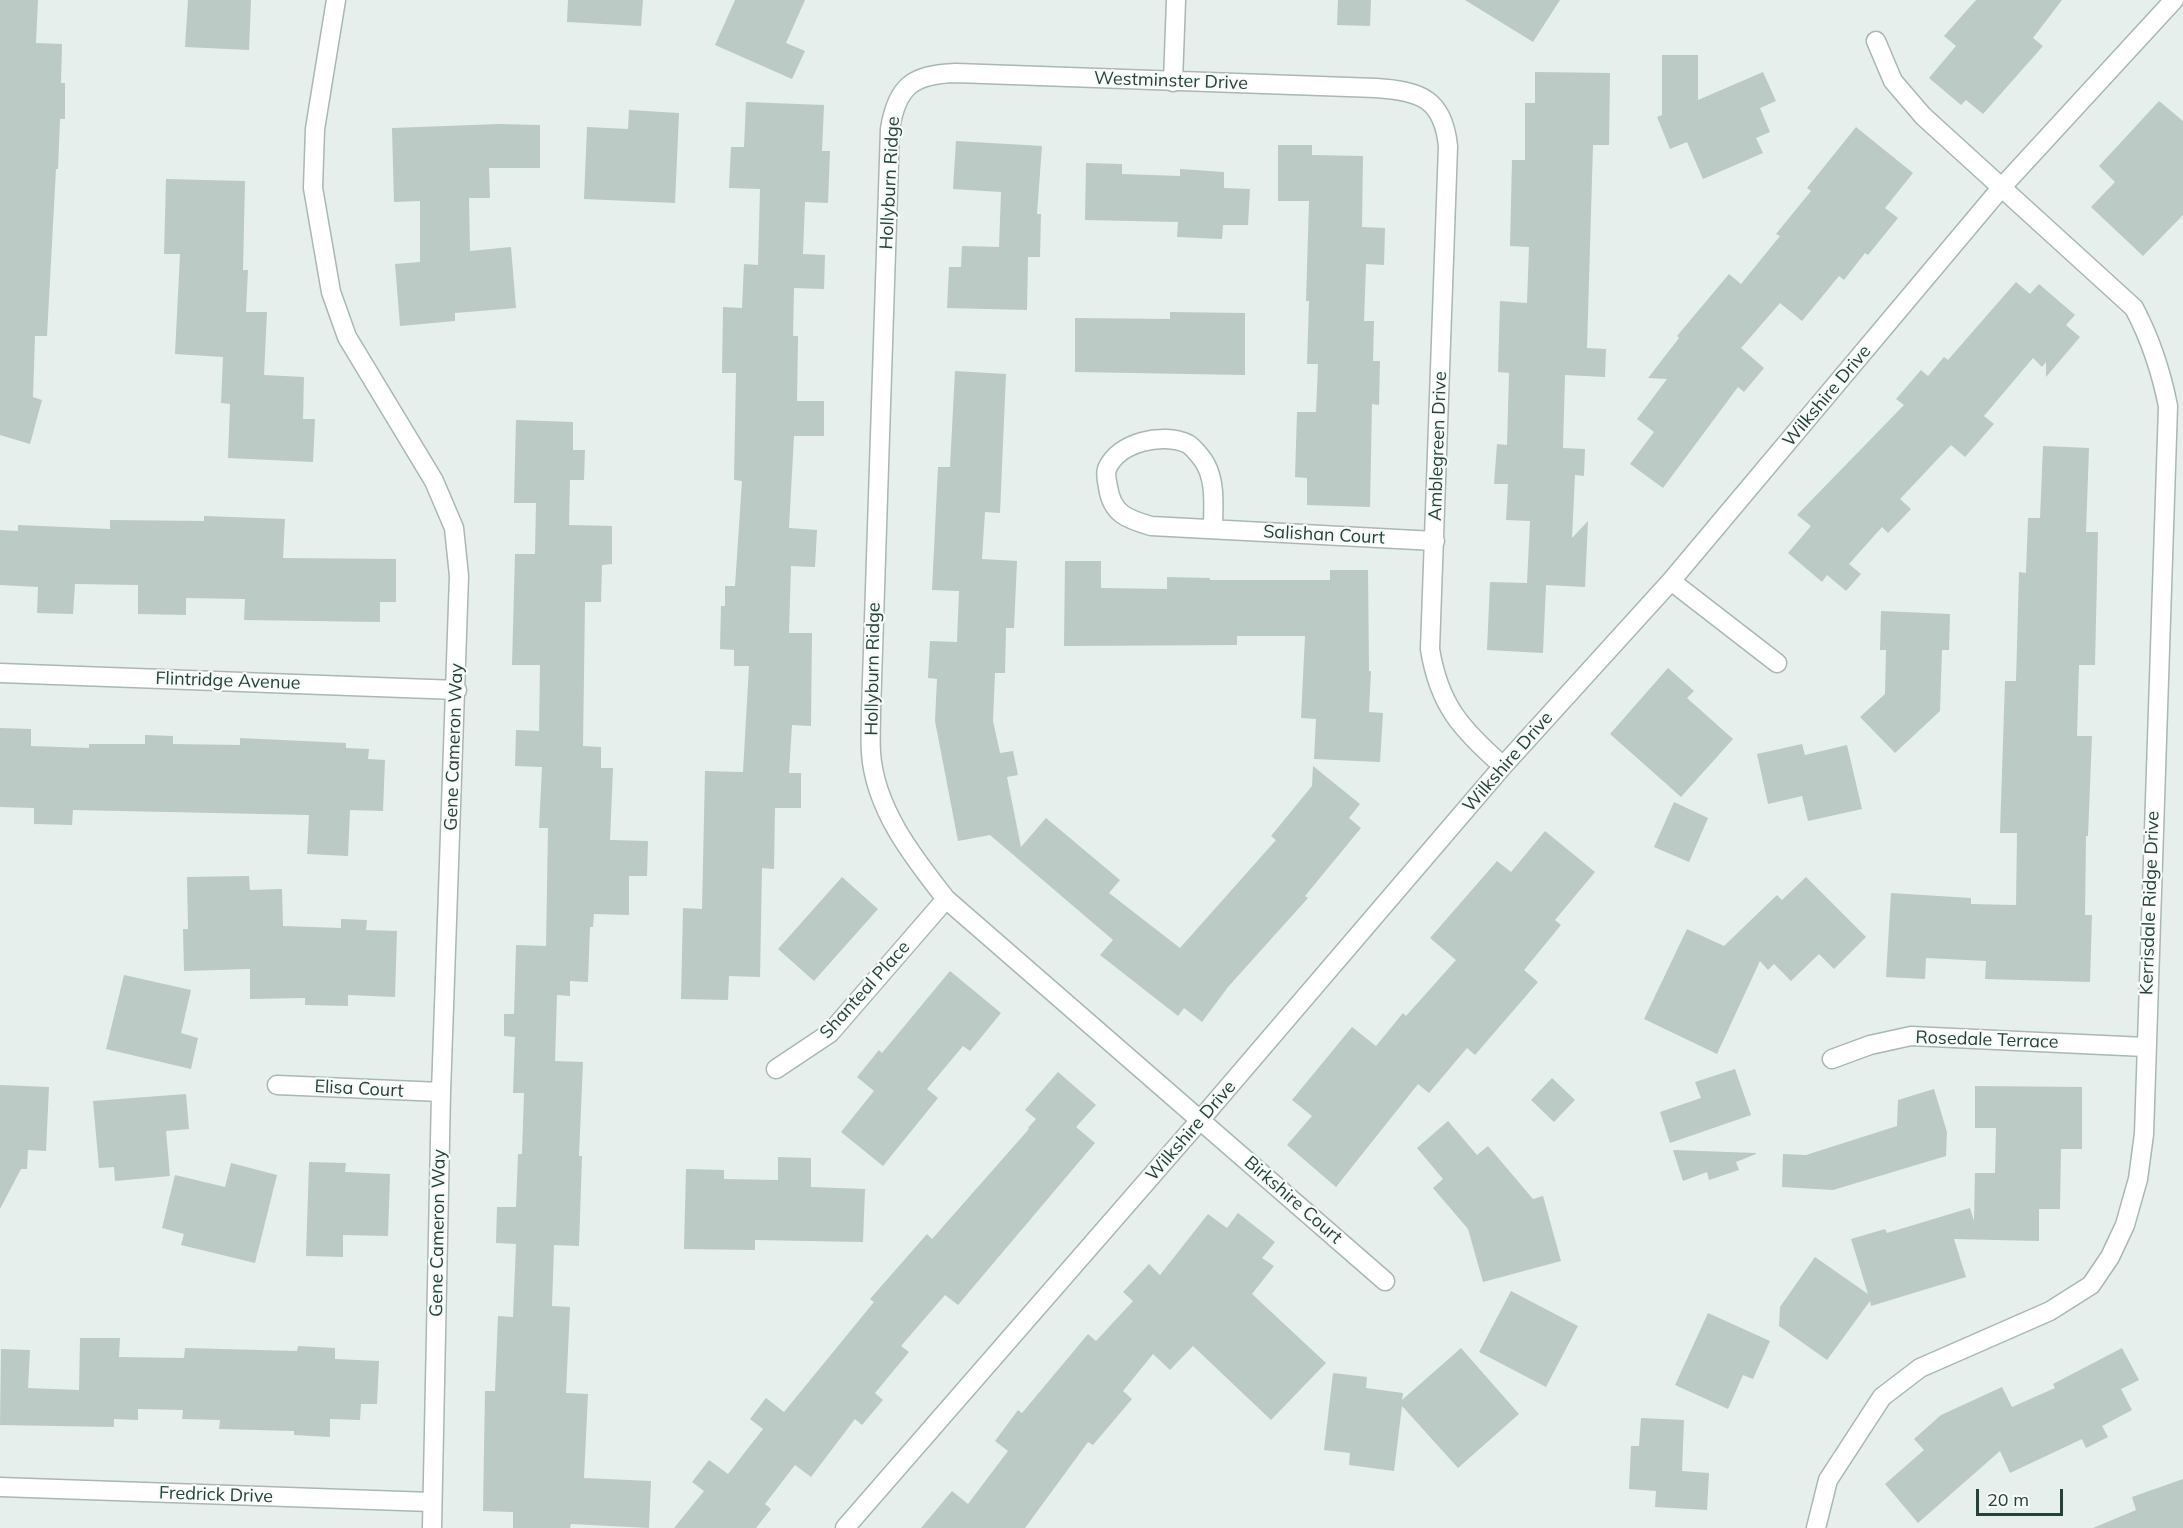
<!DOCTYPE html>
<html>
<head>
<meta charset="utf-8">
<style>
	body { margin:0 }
	#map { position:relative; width:2183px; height:1528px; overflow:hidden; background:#e6efeb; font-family:Mulish,sans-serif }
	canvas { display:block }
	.scale { position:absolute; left:1976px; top:1489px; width:87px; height:27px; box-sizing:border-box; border:3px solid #24423a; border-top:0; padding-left:8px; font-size:18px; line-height:21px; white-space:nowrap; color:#24423a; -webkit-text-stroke:4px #f7fbf9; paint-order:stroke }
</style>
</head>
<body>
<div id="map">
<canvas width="2183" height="1528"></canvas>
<div class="scale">20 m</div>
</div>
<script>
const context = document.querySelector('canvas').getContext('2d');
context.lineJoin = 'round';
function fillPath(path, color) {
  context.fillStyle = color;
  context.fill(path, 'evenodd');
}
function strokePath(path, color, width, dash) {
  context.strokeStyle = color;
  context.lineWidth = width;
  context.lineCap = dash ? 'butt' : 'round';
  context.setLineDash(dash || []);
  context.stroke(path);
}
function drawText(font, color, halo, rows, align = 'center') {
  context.font = font + ' Mulish,sans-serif';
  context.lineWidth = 4.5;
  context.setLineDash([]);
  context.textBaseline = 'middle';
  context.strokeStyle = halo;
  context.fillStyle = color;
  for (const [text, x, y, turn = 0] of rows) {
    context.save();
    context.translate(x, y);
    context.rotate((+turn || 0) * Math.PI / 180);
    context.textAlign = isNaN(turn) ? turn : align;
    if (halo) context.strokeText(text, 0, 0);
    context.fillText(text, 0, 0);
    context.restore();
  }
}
fillPath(new Path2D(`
	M0,0H38L36,43L62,44L61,83H65V119H60L58,169H56L47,336H35L33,397L42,400L30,444L0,435Z
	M188,0H251L249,50L185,47Z
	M568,0H643L641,26L567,22Z
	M735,0H805L786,43L805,51L792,79L715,45Z
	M1338,0H1371L1370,26L1337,25Z
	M1465,0H1560L1533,42Z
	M1976,0H2062L2033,38L2043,46L1983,114L1966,100L1961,105L1929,78L1956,46L1944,36Z
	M1662,55H1698V100L1763,72L1776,101L1760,108L1770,132L1756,138L1763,153L1703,179L1687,142L1670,149L1657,117L1662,115Z
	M1535,72L1610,73L1609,145H1593L1587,348L1606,349L1605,377L1565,375L1563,448L1585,449L1584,476L1575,475L1572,538L1588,521L1585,587L1546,585L1543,653L1487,650L1490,582L1527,583L1530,521L1506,520L1508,484H1494L1497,444L1507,445L1509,373L1498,372L1500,301L1527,303L1529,247L1510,246L1512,160H1525V103H1535Z
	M2159,101L2183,121V215L2143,256L2091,207L2115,182L2099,166Z
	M746,102L824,105L822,151H830L828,203L805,202L803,254L825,255L824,289L794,288L793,336H798L797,401H824V436H794L789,528L817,530L815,567L791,566L789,633H812L811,726L792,725L789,773H801V808H775L774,869L762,868L760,977L729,976L728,1000L681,999L683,908L702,909L705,771L743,772L749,666H734V650L720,649L721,606H725V586H735L742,481L734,480L736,373H722L723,307L742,308L744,264L758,265L760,189L729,188L731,147H744Z
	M629,110L679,113L675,203L584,199L587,127L628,129Z
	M499,124L540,125V168H489L490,198H469L470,251L511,247L516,308L455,313V321L400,326L395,264L420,262V201L394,202L392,128Z
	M1856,127L1913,173L1885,208L1898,218L1868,255L1865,253L1844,280L1839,276L1802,321L1780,303L1741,348L1764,368L1744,392L1738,387L1663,488L1630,464L1654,432L1637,419L1667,379L1648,378L1679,338L1677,336L1729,274L1741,284L1780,236L1776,234L1811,191L1807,188Z
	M956,141L1042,146L1037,214H1041L1040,257H1028L1027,310L947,308L949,267H961L962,246L999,247L1001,192L953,189Z
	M1278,145H1312V155L1363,156L1362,227L1385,228L1384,265L1366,264L1364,321H1374L1373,361H1380L1379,405L1372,404L1370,507L1307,505V478L1295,477L1297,412H1316L1318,364H1307L1309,301H1306L1309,201H1278Z
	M1086,163L1122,164V174L1180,176V169L1224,172V188L1250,189L1248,225H1223L1222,239L1177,237L1178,222L1085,220Z
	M166,179L245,181L243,270H248L246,312H267L264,375L304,377L303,419H315L313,462L228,458L230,404L221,403L223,357L175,354L180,254H164Z
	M2016,282L2030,294L2039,284L2075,315L2066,325L2080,337L2046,377V362L2042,367L2033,358L1984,416L1994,424L1965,457L1951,445L1900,499L1911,509L1888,533L1882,527L1849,564L1861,574L1846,591L1827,575L1822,582L1788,553L1811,526L1797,515L1904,405L1896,399L1921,370L1928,376L1944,357L1948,360Z
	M1170,312L1245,313V375L1075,372V318L1170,319Z
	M955,371L1006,374L1000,513L985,512L982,559L1017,561L1014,628H1006L1005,673H995L993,721L1000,753L1013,751L1018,775L1007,777L1021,847L1046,818L1120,880L1109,893L1180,948L1276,840L1271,836L1312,786L1313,766L1360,804L1349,818L1361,828L1305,896L1308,898L1228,987L1202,1022L1184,1008L1178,1016L1100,955L1113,940L990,835L958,841L935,721L937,679L928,678L930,641L957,642L959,591L932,590L938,467H950Z
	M516,420L573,422V450H585L584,480H570L569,525L612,526V564L602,565L601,602H585L583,746L601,747V768H613L610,840L648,841L647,876H629V915L594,914L593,927H590L588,982L570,981V996L557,995L555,1061L583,1062L579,1156H582L579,1246L554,1245L552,1306L570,1307L566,1393L588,1394L584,1478L651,1481L649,1528L571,1524L570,1528H513V1512L483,1511L485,1391H495L498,1316L513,1317L516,1244L496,1243L497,1207H516L518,1154H522L524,1093H513L515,1037L504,1036V1014H514L516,945L546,946L548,828H539L542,767L515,766L516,730L539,731L540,665H512L515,554H535L536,503H514Z
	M2043,446L2089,448L2086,532H2098L2095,665H2079L2077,736H2092L2088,836H2086L2085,915H2092L2090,982L1985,979L1986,961L1926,958L1925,979L1886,977L1891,893L1971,898V904L2016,905L2017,833H2000L2005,681H2016L2019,572L2026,573L2028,518H2040Z
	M204,516L285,519L283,558L396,559V602H380V622L244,620L245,599L186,598V615L138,614V585L75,584L73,614L37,613L38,587L0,585V530L18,531V525L110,529V520L204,521Z
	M1065,561H1101V588L1167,589V577L1210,578V580H1330V570H1368L1369,671H1371L1369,712L1383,713L1380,762L1314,759L1316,719L1301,718L1305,636H1237V645L1064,646Z
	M1881,611L1950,614L1949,650H1942L1940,711L1895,753L1860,717L1885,694L1886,650H1880Z
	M1668,668L1694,691L1687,698L1733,739L1681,797L1610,734Z
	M0,728L31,729V746L89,748V744H145V735L173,736V744L240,745V738L346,743V748L369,749L368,759L385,760L383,811L350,810L348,856L307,854L309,815L73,810L72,825L34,824V808L0,807Z
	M1802,744L1805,755L1847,745L1862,809L1808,821L1802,796L1768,804L1757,754Z
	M1674,802L1708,818L1689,862L1654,847Z
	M1545,831L1595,872L1555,920L1561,925L1524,970L1538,982L1475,1055L1467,1048L1429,1093L1418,1084L1336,1187L1287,1145L1312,1116L1292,1100L1352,1027L1376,1046L1403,1013L1406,1016L1456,960L1430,938L1497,861L1511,872Z
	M249,876L250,890L282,889L283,926L341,928V919L367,920L366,930L397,931L395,997L348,995V1006L305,1005V998L250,999V969L184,971L183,929H188L187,877Z
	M842,877L878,909L814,981L778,949Z
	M1806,877L1866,937L1834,969L1819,954L1791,981L1774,964L1768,970L1760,961L1717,1054L1644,1019L1687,929L1724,946L1777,895L1782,900Z
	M950,971L1001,1013L970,1051L963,1046L927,1089L938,1098L883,1166L841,1132L874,1091L857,1077L879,1050L882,1053Z
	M124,975L191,990L181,1033L198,1038L191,1069L106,1049Z
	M1735,1069L1751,1115L1670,1143L1660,1112L1701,1098L1695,1082Z
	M1058,1072L1096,1105L1076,1127L1095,1143L958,1305L945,1295L901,1346L909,1352L875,1393L883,1400L862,1425L855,1419L811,1477L795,1465L765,1504L771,1509L756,1528H674L704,1491L692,1482L709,1460L728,1474L763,1429L750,1419L766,1398L784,1412L874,1302L870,1299L927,1234L932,1239L1029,1129L1028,1128L1036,1119L1025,1110Z
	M1552,1078L1575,1100L1554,1122L1531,1100Z
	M0,1085L49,1087L46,1151L28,1150L27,1169H21L0,1209Z
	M1975,1086L2082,1087V1149H2061L2060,1209H2039V1241L1954,1239L1966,1277L1871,1306L1870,1301L1827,1360L1779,1326L1780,1307L1815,1257L1868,1294L1851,1239L1885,1229L1887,1233L1970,1208L1974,1221L1975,1173H1995L1996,1128H1975Z
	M1934,1089L1947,1132L1946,1156L1833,1190L1782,1187L1783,1154L1806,1155L1897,1126L1898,1100Z
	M186,1094L189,1129L166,1131L170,1176L115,1181L114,1167L99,1168L93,1101Z
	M1448,1121L1477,1155L1488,1146L1533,1199L1543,1196L1561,1261L1483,1282L1468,1229L1433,1188L1443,1179L1417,1148Z
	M1673,1150L1756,1153V1154L1736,1162L1739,1170L1709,1180L1707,1172L1683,1181Z
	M778,1157L811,1158V1187L865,1189L863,1242L755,1240V1250L684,1249L686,1169L724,1170V1179L778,1180Z
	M309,1162L346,1163L345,1172L390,1174L388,1236L343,1235V1257L306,1256Z
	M231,1163L277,1175L255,1263L181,1245L184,1234L162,1228L175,1175L225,1187Z
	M1238,1213L1275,1242L1262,1258L1274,1266L1252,1294L1326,1363L1271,1420L1193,1346L1170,1370L1153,1354L1123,1391L1132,1399L1093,1445L1088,1442L1025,1528H921L952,1491L968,1504L1008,1451L995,1441L1018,1410L1022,1413L1088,1334L1096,1341L1133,1301L1123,1292L1149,1264L1160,1275L1208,1214L1227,1228Z
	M1511,1291L1578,1326L1546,1387L1479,1352Z
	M1708,1313L1770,1341L1753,1379L1743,1375L1728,1409L1675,1385Z
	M80,1338H120L119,1357L184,1358L185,1348L297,1351L298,1346L335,1348V1359L379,1361L377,1404H361L360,1420L330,1419V1437L294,1435V1431L219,1429L220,1420L182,1419L183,1410L138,1409V1420L114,1419V1427L0,1425L1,1349L30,1350L28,1388L79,1390Z
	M1461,1348L1519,1414L1458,1468L1402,1406L1394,1471L1349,1465L1350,1453L1324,1450L1333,1373L1367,1377L1366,1388L1403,1393L1402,1400Z
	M2122,1348L2139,1380L2121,1389L2132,1410L2102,1426L2108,1437L2086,1448L2082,1439L2010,1473L2000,1451L1918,1523L1885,1484L1924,1450L1914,1439L1941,1415L2002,1387L2012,1407L2055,1388L2053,1384Z
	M1641,1418L1684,1420L1682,1471L1709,1473L1707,1510L1655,1507L1656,1491L1629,1489L1631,1446H1639Z
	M2183,1479V1528H2093L2136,1510L2132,1497Z`), '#bbcac4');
const street = new Path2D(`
	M336,0L315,129L313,188L331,292L347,337L434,481L454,528L459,576L441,1092L432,1528
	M1173,82L1176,0
	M1213,529C1213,508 1216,484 1206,465C1203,459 1193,447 1188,444C1163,432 1118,442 1107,469C1105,474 1107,481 1108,487C1112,514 1127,519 1151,526L1435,541
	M1671,581L1777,663
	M0,673L457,690
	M1832,1059L1870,1045L1911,1036L2145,1047
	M776,1069L830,1033L946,899
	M277,1085L441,1092
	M1385,1281L946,899C913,857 875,809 871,753C870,739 871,725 871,711L890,129C897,86 913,74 956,73L1376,88C1421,91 1443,99 1448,146L1430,649C1439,705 1461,729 1503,766
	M0,1487L431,1502
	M845,1528L1201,1119L1503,766L1671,581L2001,188L2174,0
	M1816,1528L1828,1480L1882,1397L1920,1368L2050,1311L2091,1285L2110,1257L2125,1225L2138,1179L2144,1134L2168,406C2161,371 2151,340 2134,308L1923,116L1893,81L1876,41`);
strokePath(street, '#a8b8b2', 21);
strokePath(street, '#fff', 18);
drawText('18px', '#24423a', '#f7fbf9', [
	["Westminster Drive",1171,81,2],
	["Hollyburn Ridge",890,183,-87],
	["Wilkshire Drive",1827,396,-50],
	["Amblegreen Drive",1438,446,-88],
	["Salishan Court",1324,535,3],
	["Hollyburn Ridge",873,669,-89],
	["Flintridge Avenue",228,681,2],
	["Gene Cameron Way",454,747,-88],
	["Wilkshire Drive",1508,762,-49],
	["Kerrisdale Ridge Drive",2150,903,-88],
	["Shanteal Place",865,990,-48],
	["Rosedale Terrace",1987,1040,2],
	["Elisa Court",359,1089,3],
	["Wilkshire Drive",1191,1131,-49],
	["Birkshire Court",1293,1200,41],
	["Gene Cameron Way",438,1233,-89],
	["Fredrick Drive",216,1495,2]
]);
</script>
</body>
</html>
